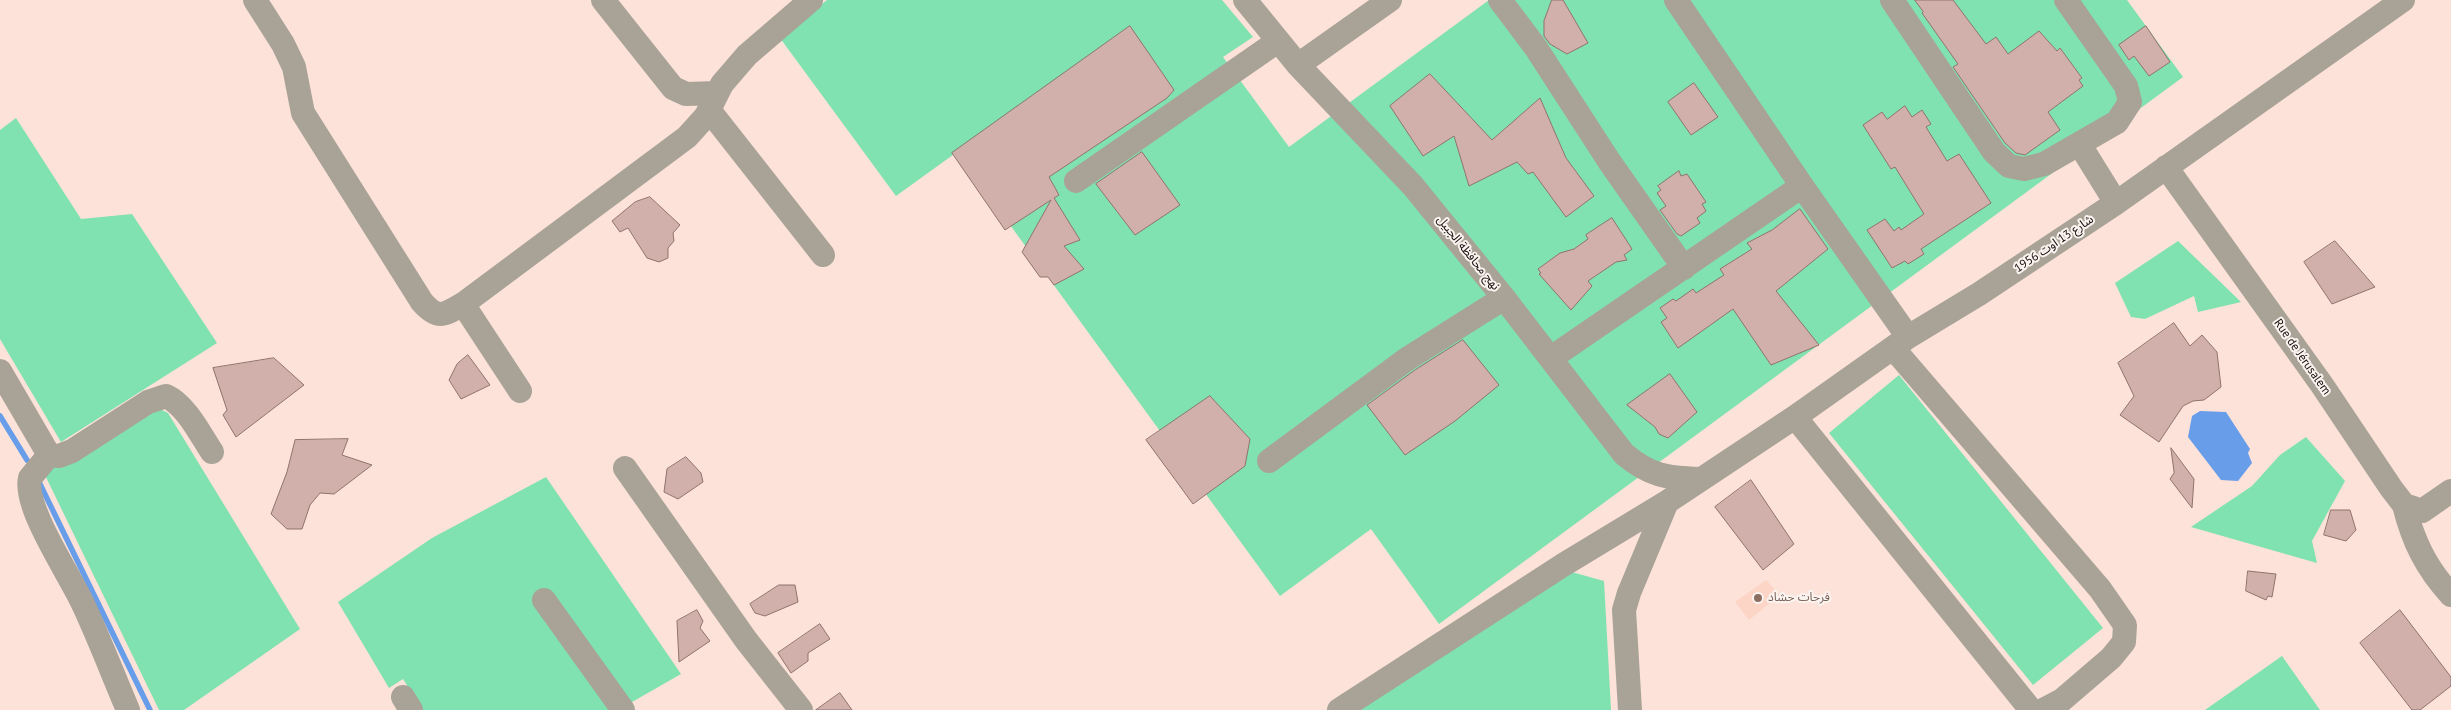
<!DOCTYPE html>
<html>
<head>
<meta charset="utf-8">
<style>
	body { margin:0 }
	canvas { display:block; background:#fce2d8 }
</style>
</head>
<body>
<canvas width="2451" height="710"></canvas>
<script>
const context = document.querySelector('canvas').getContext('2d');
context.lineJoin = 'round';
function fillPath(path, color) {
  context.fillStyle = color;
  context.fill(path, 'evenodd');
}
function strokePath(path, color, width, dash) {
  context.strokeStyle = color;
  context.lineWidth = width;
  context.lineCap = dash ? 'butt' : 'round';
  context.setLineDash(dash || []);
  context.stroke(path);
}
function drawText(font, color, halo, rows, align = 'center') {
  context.font = font + ' "PT Sans","Noto Sans Arabic",sans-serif';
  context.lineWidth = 4;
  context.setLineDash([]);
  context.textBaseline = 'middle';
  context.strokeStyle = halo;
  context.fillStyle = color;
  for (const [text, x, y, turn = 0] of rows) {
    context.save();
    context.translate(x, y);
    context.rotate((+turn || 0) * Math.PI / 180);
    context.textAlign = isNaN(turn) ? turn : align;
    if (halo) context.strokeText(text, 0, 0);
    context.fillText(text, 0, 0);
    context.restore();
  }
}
fillPath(new Path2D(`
	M1766,580L1780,595L1749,620L1735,602Z`), '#fdd5c6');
fillPath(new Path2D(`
	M827,0H1222L1253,37L1223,57L1289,147L1489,0H2127L2183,77L1439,624L1371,529L1280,596L957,152L896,196L780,38Z
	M16,118L81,219L132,214L217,343L61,442L0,339V130Z
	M2178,241L2241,302L2198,312L2194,296L2145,319L2131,317L2115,283Z
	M1899,375L2103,628L2033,685L1829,433Z
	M156,407L168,413L300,629L184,710H159L43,471Z
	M2306,437L2345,481L2312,541L2317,563L2191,527L2252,486L2280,455Z
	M546,477L681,674L618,710H423L403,679L389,688L338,602L432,538Z
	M1568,571L1604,581L1611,710H1331Z
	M2282,656L2320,710H2205Z`), '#7fe2b0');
fillPath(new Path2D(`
	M2200,411L2226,412L2250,449L2248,453L2252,463L2238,481L2221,480L2188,437L2192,416Z`), '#689dea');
strokePath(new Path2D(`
	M0,416L27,460
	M38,480L150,710`), '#689dea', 5.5);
const building = new Path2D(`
	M1552,0H1563L1588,43L1567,54L1550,44L1544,36V21Z
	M1915,0H1953L1986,44L1996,37L2008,54L2039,31L2057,51L2060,48L2082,78L2079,80L2083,86L2048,112L2060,130L2025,155L2016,153L2005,143L1953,67L1958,64L1922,13L1923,12Z
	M1130,26L1174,90L1167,98L1049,177L1059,195L1054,198L1080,240L1064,246L1084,269L1054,285L1048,277H1040L1022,252L1051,200L1005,230L952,153Z
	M2146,26L2170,62L2149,76L2134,56L2129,60L2119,45Z
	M1430,74L1492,140L1540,98L1566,158L1594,196L1566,217L1533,172L1528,174L1517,162L1469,186L1454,136L1423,156L1390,106Z
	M1694,83L1718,117L1691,135L1668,102Z
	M1905,106L1912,117L1922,110L1931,124L1926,127L1947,161L1959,154L1991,203L1921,249L1924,254L1908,264L1905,261L1892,268L1867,230L1885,219L1894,231L1899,227L1901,230L1924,214L1895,167L1891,169L1863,125L1882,112L1887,119Z
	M1142,152L1180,205L1135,235L1096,184Z
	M1679,171L1681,176L1687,174L1706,202L1702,204L1706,211L1697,218L1700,223L1681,236L1677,234L1660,210L1666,206L1657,193L1661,190L1658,186Z
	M650,197L680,225L673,233L674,241L668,248V258L659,262L647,258L628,228L620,232L612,221L635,202Z
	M1800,209L1828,249L1776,291L1819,345L1771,365L1733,309L1678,348L1661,322L1667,318L1660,308L1673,299L1676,301L1693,289L1696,293L1724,275L1720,269L1752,249L1747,243L1772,230Z
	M1612,218L1632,249L1624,255L1627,260L1616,262L1588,281L1592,286L1571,310L1539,274L1541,273L1538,269L1560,253L1574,249L1588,239L1586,235Z
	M2335,241L2375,287L2332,304L2304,262Z
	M2174,323L2190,346L2202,335L2217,352L2221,387L2204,400L2193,401L2183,406L2159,442L2120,415L2134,396L2118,363Z
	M1463,340L1499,385L1455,421L1405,455L1367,405L1415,370Z
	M468,355L490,385L461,399L449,380L457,364Z
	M274,358L304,385L236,437L223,415L227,410L213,368Z
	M1670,374L1697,412L1668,438L1659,434L1655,427L1627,405Z
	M1210,396L1250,439L1245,466L1193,504L1146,440Z
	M348,439L342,455L372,465L334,494L320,493L310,505L302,529H287L271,514L287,472L295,440Z
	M2171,448L2194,479L2192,508L2170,479L2174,473Z
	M686,457L701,473L703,482L678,499L664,492L667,469Z
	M1751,480L1794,544L1763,570L1715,507Z
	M2331,510H2350L2356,530L2346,541L2324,535Z
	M2248,571L2276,574L2272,597L2268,596L2266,600L2246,591Z
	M779,585H795L798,602L765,616L755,613L750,604Z
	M697,610L703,621L700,628L710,641L679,662L677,621Z
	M2400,610L2451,677V686L2420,710H2412L2360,643Z
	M820,624L830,639L808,653V661L791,673L778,653Z
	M840,693L852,710H816Z`);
fillPath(building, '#d1b0ab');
strokePath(building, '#91736d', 1);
strokePath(new Path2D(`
	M255,0L283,44L294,67L303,113L422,302C438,320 444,315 463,304L687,137L706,116L722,84L747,55L811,0
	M603,0L673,88L686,94L717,93
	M1245,0L1298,65L1413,186L1504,298L1624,454C1650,476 1667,478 1700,479
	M1500,0L1536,48L1609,161L1684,268
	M1676,0L1802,186L1908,337
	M1892,0L1994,152L2009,166L2024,169L2044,164L2117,122L2130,102L2126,86L2066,0
	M1298,65L1390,0
	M709,110L823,255
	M2080,145L2116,203
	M2166,167L2322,385L2391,488L2404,505L2422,511L2451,491
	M1076,181L1278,41
	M463,304L520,391
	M1893,348L2100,589L2125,625L2124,642L2111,658L2062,700L2043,710
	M1551,358L1802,186
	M0,371L49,455
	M1795,417L2031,710
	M1269,461L1407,359L1504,298
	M625,468L746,640L801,710
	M2404,505C2413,541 2426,568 2451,595
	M544,600L623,710
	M403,697L411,710
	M128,710C113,675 99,638 83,604C70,575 23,507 30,478L49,455L59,456L72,451L148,402L166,396C186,405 200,434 212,452
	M1339,710L1563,565L1667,502L1795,417L1908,337L1979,294L2116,203L2403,0
	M1630,710L1624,610L1629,593L1667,502`), '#a9a397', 24);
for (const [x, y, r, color] of [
	[1758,598,5,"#8d6e63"]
]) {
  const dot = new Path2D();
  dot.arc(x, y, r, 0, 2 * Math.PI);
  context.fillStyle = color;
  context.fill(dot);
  strokePath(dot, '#faf4f1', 2);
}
drawText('12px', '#150b08', '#faf4f1', [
	["شارع 13 اوت 1956",2054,244,-34],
	["نهج محافظة الجبيل",1468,253,51],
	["Rue de Jérusalem",2302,357,55]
]);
drawText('12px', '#785e54', '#faf4f1', [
	["فرحات حشاد",1768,598]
], 'left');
</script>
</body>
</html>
